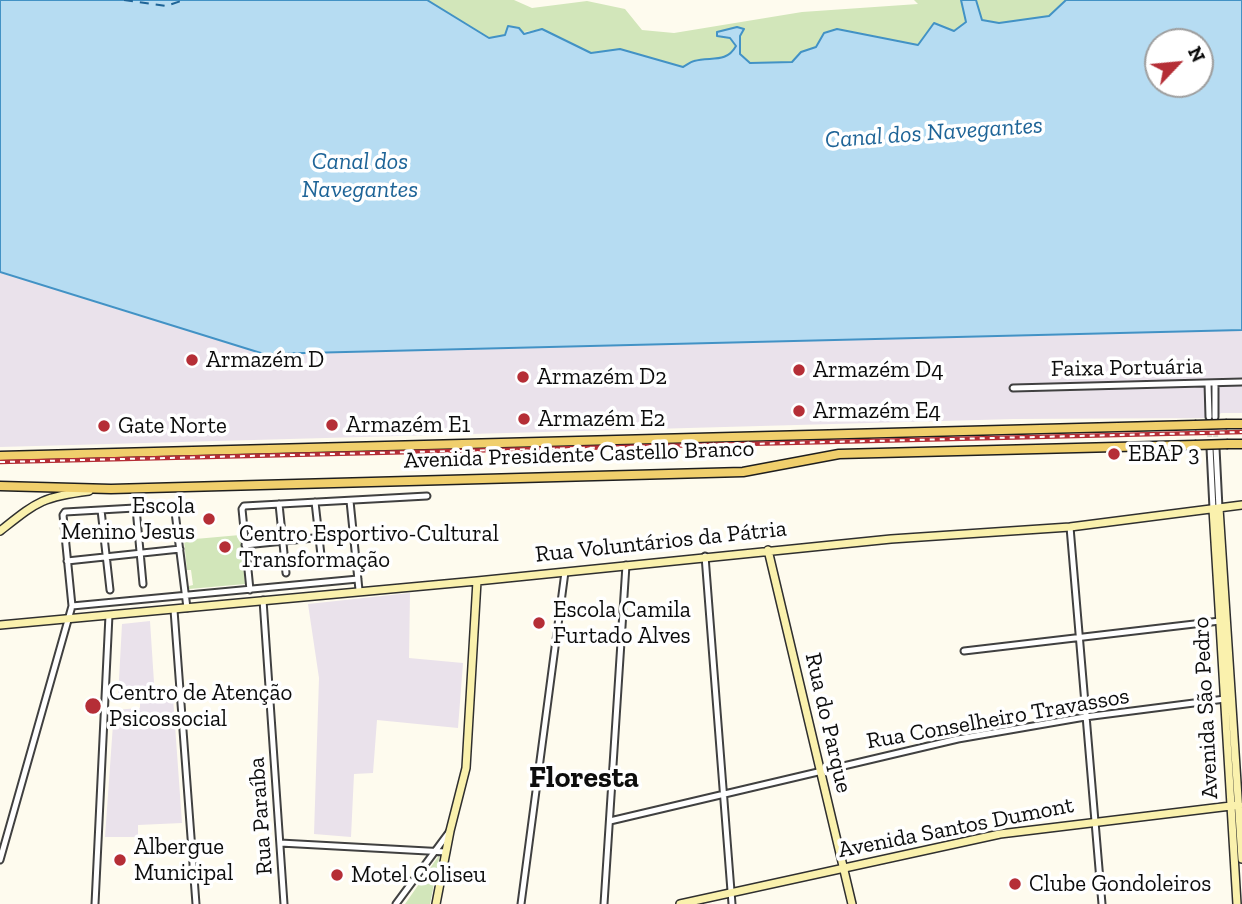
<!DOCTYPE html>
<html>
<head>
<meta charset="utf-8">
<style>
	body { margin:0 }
	#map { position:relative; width:1242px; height:904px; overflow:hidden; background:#fefbee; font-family:"Zilla Slab",serif }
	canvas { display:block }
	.north { position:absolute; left:1144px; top:28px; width:70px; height:70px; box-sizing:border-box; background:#fff; border:2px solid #9e9e9e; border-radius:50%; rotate:64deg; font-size:19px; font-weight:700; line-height:28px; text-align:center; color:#0d0d0d }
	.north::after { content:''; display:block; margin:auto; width:24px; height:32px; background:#b52e36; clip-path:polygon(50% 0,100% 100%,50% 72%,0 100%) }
</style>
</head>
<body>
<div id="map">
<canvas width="1242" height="904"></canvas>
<div class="north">N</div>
</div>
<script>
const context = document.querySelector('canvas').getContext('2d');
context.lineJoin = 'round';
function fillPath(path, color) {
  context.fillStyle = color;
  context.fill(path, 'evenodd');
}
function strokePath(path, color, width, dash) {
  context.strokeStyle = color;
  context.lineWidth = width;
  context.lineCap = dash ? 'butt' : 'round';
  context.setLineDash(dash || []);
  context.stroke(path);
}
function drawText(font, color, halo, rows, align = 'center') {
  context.font = font + ' "Zilla Slab",serif';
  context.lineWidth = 7;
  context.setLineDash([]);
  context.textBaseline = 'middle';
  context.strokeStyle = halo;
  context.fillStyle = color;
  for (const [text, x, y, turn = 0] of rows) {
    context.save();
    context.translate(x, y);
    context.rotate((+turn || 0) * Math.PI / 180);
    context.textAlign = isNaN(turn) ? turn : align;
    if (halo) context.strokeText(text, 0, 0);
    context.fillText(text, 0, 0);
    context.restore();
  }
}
fillPath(new Path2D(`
	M0,272L139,316L1242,330V413H1221L1215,418L1014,419L0,447Z
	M410,593L409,658L463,663L458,728L377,720L373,773L354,774L351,837L314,834L319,678L308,604Z
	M150,621L155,698L173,697L182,823L138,825V837H105L114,710L140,708V697L118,698L122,624Z`), '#eae2eb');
fillPath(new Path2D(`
	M427,0H514L532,8L587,1L625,9L642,30L674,33L802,12L918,4L914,0H961L966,22L954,31L918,45L837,29L824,33L816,47L801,52L792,62L750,63L740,54V36H717L731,38L736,46C725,64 710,56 694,61C690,62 687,65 684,67L620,49L591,53L542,29L489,38Z
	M976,0H1066L1049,16L999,23L982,20Z
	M240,535L245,584L189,589V586L193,585L191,570H187L184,540Z
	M440,854L430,904H405Z`), '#d2e6ba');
const water = new Path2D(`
	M0,0H427L489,38L505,35L508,26L519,28L524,34L542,29L591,53L620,49L683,67C687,65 690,62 694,61C710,56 726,64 736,46L730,38L717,36V32L737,27L744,29L740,36V54L750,63L792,62L801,52L816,47L824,33L837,29L918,45L934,23L954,31L966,22L961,0H976L982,20L999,23L1049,16L1066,0H1242V330L264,354L0,272ZM1200,42V84H1158V42Z`);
fillPath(water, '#b6dcf2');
strokePath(water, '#4292c5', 2);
strokePath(new Path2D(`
	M124,0L166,6L184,0`), '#1e6497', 2, [9, 7]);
strokePath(new Path2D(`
	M1209,417L1210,445
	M1215,417L1216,445`), '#dad7cc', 5, [5, 2.5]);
const street = new Path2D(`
	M1208,383L1209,417
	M1215,383V417
	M1013,388L1242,382
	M1210,448L1213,509
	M1216,448L1219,508
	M350,501L359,590
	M315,502L322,564
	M279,504L286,573
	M136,508L143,584
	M101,510L110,590
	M1070,527L1102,904
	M245,545L353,534
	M705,556L732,904
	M67,561L180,549
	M250,590L242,509L244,506L427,496
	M263,600L284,904
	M72,606L63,515L65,512L170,506L175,512L187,608
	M174,610L196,904
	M964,651L1220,621
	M610,821L958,739L1085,717L1225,699
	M280,843L446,852
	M0,860L72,606L358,579
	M95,904L109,615
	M396,904L450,831
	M521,904L565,572
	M604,904L626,565`);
const secondary = new Path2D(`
	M1219,508L1242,859
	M1213,509L1237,904
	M0,531C37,502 41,497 89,491
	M768,550L852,904
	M0,625L477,581L891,539L1070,527L1242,505
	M436,904L450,831L466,768L477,581
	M680,904L1000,834L1239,805`);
const primary = new Path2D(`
	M1227,424H1242
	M1228,444H1242
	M0,456L1195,425
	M0,486L111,489L743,472L839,454L1195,445`);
strokePath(street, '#404040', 9);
strokePath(secondary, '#2f2f2f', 10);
strokePath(primary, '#1e1e1e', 11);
strokePath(street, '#fff', 5);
strokePath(secondary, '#faf1ad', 7);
strokePath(primary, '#f0cf6c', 8);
const rail = new Path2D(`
	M0,462L1242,432`);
strokePath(rail, '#b52e36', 4.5);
strokePath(rail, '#fff', 2, [5]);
const primaryBridge = new Path2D(`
	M1195,425L1227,424
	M1195,445L1228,444`);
strokePath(primaryBridge, '#1e1e1e', 11, []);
strokePath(primaryBridge, '#f0cf6c', 8);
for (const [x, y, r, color] of [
	[192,360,7,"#b52e36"],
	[799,370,7,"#b52e36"],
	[523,377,7,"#b52e36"],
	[799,411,7,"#b52e36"],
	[524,419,7,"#b52e36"],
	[332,425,7,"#b52e36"],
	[104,426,7,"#b52e36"],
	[1114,454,7,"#b52e36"],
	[209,519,7,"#b52e36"],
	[225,547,7,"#b52e36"],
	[539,623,7,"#b52e36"],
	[93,706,9,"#b52e36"],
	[120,860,7,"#b52e36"],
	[337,875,7,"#b52e36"],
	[1015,884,7,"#b52e36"]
]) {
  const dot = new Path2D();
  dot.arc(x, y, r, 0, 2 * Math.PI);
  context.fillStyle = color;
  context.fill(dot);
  strokePath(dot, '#fff', 2.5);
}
drawText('23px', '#0d0d0d', '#fff', [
	["Armazém D",206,360],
	["Armazém D4",813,370],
	["Armazém D2",537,377],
	["Armazém E4",813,411],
	["Armazém E2",538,419],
	["Armazém E1",346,425],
	["Gate Norte",118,426],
	["EBAP 3",1128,454],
	["Escola",195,506,"right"],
	["Menino Jesus",195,532,"right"],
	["Centro Esportivo-Cultural",239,534],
	["Transformação",239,560],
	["Escola Camila",553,610],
	["Furtado Alves",553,636],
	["Centro de Atenção",109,693],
	["Psicossocial",109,719],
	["Albergue",134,847],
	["Municipal",134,873],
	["Motel Coliseu",351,875],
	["Clube Gondoleiros",1029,884]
], 'left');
drawText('23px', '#0d0d0d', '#fff', [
	["Faixa Portuária",1127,368,-1],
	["Avenida Presidente Castello Branco",579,455,-2],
	["Rua Voluntários da Pátria",661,542,-6],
	["Avenida São Pedro",1206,708,-93],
	["Rua Conselheiro Travassos",998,719,-10],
	["Rua do Parque",828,723,77],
	["Rua Paraíba",261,816,-94],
	["Avenida Santos Dumont",956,828,-11]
]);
drawText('italic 24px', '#1e6497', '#fff', [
	["Canal dos Navegantes",934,133,-4],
	["Canal dos",360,162],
	["Navegantes",360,190]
]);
drawText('bold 30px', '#0d0d0d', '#fff', [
	["Floresta",584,778]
]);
</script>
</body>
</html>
